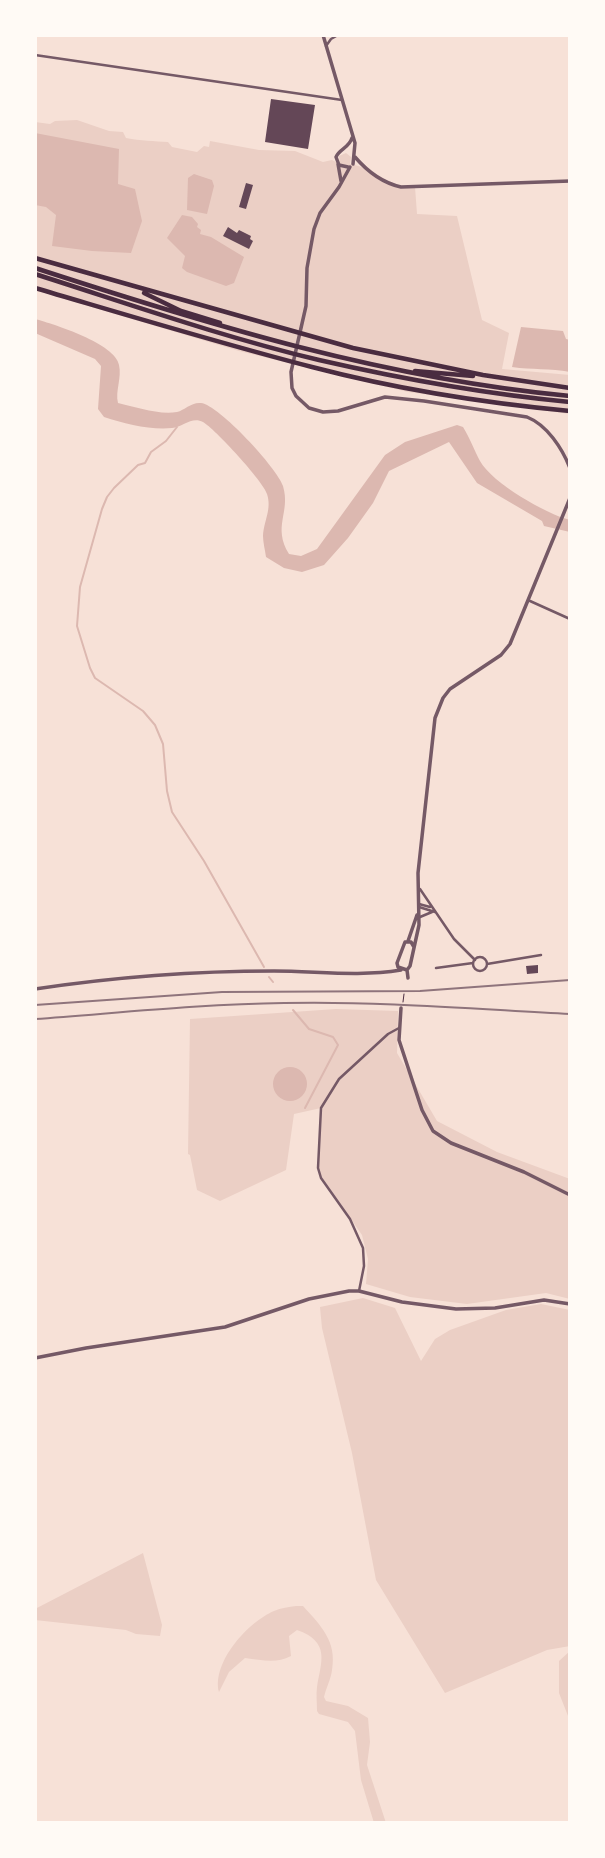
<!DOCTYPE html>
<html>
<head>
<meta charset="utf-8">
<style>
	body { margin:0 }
	#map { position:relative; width:605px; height:1858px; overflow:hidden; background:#f7e1d7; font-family:"Archivo Narrow",sans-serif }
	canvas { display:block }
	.frame { position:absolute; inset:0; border:37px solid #fffaf5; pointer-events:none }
</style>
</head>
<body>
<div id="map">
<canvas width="605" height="1858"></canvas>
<div class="frame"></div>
</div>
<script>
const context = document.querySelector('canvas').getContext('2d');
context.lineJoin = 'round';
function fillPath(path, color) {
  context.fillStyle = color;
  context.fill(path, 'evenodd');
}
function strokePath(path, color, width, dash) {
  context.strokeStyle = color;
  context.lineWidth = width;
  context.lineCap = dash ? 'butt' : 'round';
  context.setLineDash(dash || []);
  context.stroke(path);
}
fillPath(new Path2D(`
	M77,120L109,131L123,132L126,138C141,141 154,141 168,142L172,147L197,152L204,146L209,147L210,141L259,150L295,151L323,162L332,160L340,164L339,156L346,153L351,157L350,164C376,168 385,187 415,187L417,214L457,216L482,320L509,333L502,369L570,375V414L408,392L239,351L35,290V122L50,124L55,121Z
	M336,1009L398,1011L397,1053L437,1121L497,1152L570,1179V1299L546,1293L467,1304L410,1297L366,1284L368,1259L362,1235L318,1172L321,1108L294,1114L286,1170L220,1201L197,1190L190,1155L188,1154L190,1019Z
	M363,1298L395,1308L421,1361L435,1339L450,1330L506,1310L541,1304L570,1310V1646L547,1650L445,1693L376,1580L352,1453L322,1328L320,1307Z
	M143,1553L162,1625L160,1636L136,1634L126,1630L35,1620V1609Z
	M296,1606H303C321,1626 337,1641 332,1670C331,1679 326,1688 324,1697L326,1701L348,1706L368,1718L370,1742L367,1765L386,1823H374L361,1780L355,1731L348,1722L319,1714L317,1711C317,1703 316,1695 317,1687C321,1662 331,1642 297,1630L289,1636L291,1656C276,1664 262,1660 245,1658L229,1672L219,1692C212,1662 248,1622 274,1611C281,1608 289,1607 296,1606Z
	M570,1651V1721L559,1693V1661Z`), '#ebcfc5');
fillPath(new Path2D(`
	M35,133L119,149L118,184L135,189L142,221L131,253L92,251L52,246L56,215L46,207L35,205Z
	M194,174L212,180L214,186L207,214L187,210L188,178Z
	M182,215L192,217L198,224L197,227L201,230L200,234L211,237L244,257L234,283L226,286L187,272L182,268L185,256L167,238Z
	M35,319C54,324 116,344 119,365C122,378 115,391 118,403C136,407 158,415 177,412C185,410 191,402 201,403C219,405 278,469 283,486C291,513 272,526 289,554L301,556L317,549L385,455L405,442L457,425L463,427C470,438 474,450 480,461C492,483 546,514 570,520V532L544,526L542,521L477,483L449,442L389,471L373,503L348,538L324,565L302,572L284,568L266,557C265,550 263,542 263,536C264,520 272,509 267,494C264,482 214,428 203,422C192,416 183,427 172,428C150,430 125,424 104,417L98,409L101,366L95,359L35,333Z
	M521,327L563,331L566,339L570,340V372C550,368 532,370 512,367Z
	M273 1084a17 17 0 1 1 34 0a17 17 0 1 1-34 0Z`), '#dcb8b0');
strokePath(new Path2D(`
	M177,427L166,441L151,452L145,463L138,465L114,488L107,497L102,509L80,587L77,626L90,668L95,678L143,711L155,725L163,744L167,791L172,812L204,861L264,967
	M269,977L273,982
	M293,1010L309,1029L333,1037L338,1045L305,1108`), '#dcb8b0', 2);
fillPath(new Path2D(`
	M271,99L315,105L308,149L265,142Z
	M246,183L253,185L246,209L239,207Z
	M228,227L237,233L239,230L251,236L250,239L253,241L249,249L223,236Z
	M538,965V973L527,974L526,966Z`), '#644757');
strokePath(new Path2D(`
	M403,1002L404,994`), '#4a2c40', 1);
strokePath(new Path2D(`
	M326,46L331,39L338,35
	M35,55L342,100
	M530,601L570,619
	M420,889L454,939L475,960
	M419,904L430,907
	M419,907L435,912
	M420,917L432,912
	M473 964a7 7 0 1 1 14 0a7 7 0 1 1-14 0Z
	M487,964L541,955
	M436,968L473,963
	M359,1291L364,1266L363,1248L350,1219L321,1178L318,1168L321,1108L339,1079L388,1034L399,1028`), '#755966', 2.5);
strokePath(new Path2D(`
	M323,35L355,143L353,164
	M355,157C367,171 383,183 401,187L570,181
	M338,164L341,181
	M348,167L339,165L336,157C339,149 349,148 352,138
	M350,167L339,187L320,213L314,229L307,268L306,306L291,372L292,388L296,396L309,408L323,412L338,411L385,397L424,401L527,417C547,425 562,448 570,468
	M408,941L417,915
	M407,970L398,967L397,963L405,942H411L414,947
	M408,978L407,970L410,966L419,925L418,873L435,718L443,698L450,689L501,655L510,644L570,498
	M35,989C115,977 193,971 274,971C317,971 358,977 401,970
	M401,1008L399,1040L422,1110L433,1131L451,1143L524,1172L570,1195
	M35,1358L86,1348L225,1327L309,1299L349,1291H359L402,1302L456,1309L495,1308L544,1300L570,1304`), '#755966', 3.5);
strokePath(new Path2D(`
	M35,258L353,348L483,375L570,388
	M35,268C210,325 386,379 570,396
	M35,274C129,304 223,337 319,360C402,379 486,394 570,402
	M35,288C127,315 219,343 312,367C396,389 484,403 570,411
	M144,293L181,311L220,323
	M415,371L473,376`), '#4a2c40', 4.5);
strokePath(new Path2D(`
	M35,1005L222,992L420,991L570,980
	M35,1019C118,1013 201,1004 284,1003C379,1001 475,1009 570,1014`), '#8f747c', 2);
</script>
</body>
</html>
